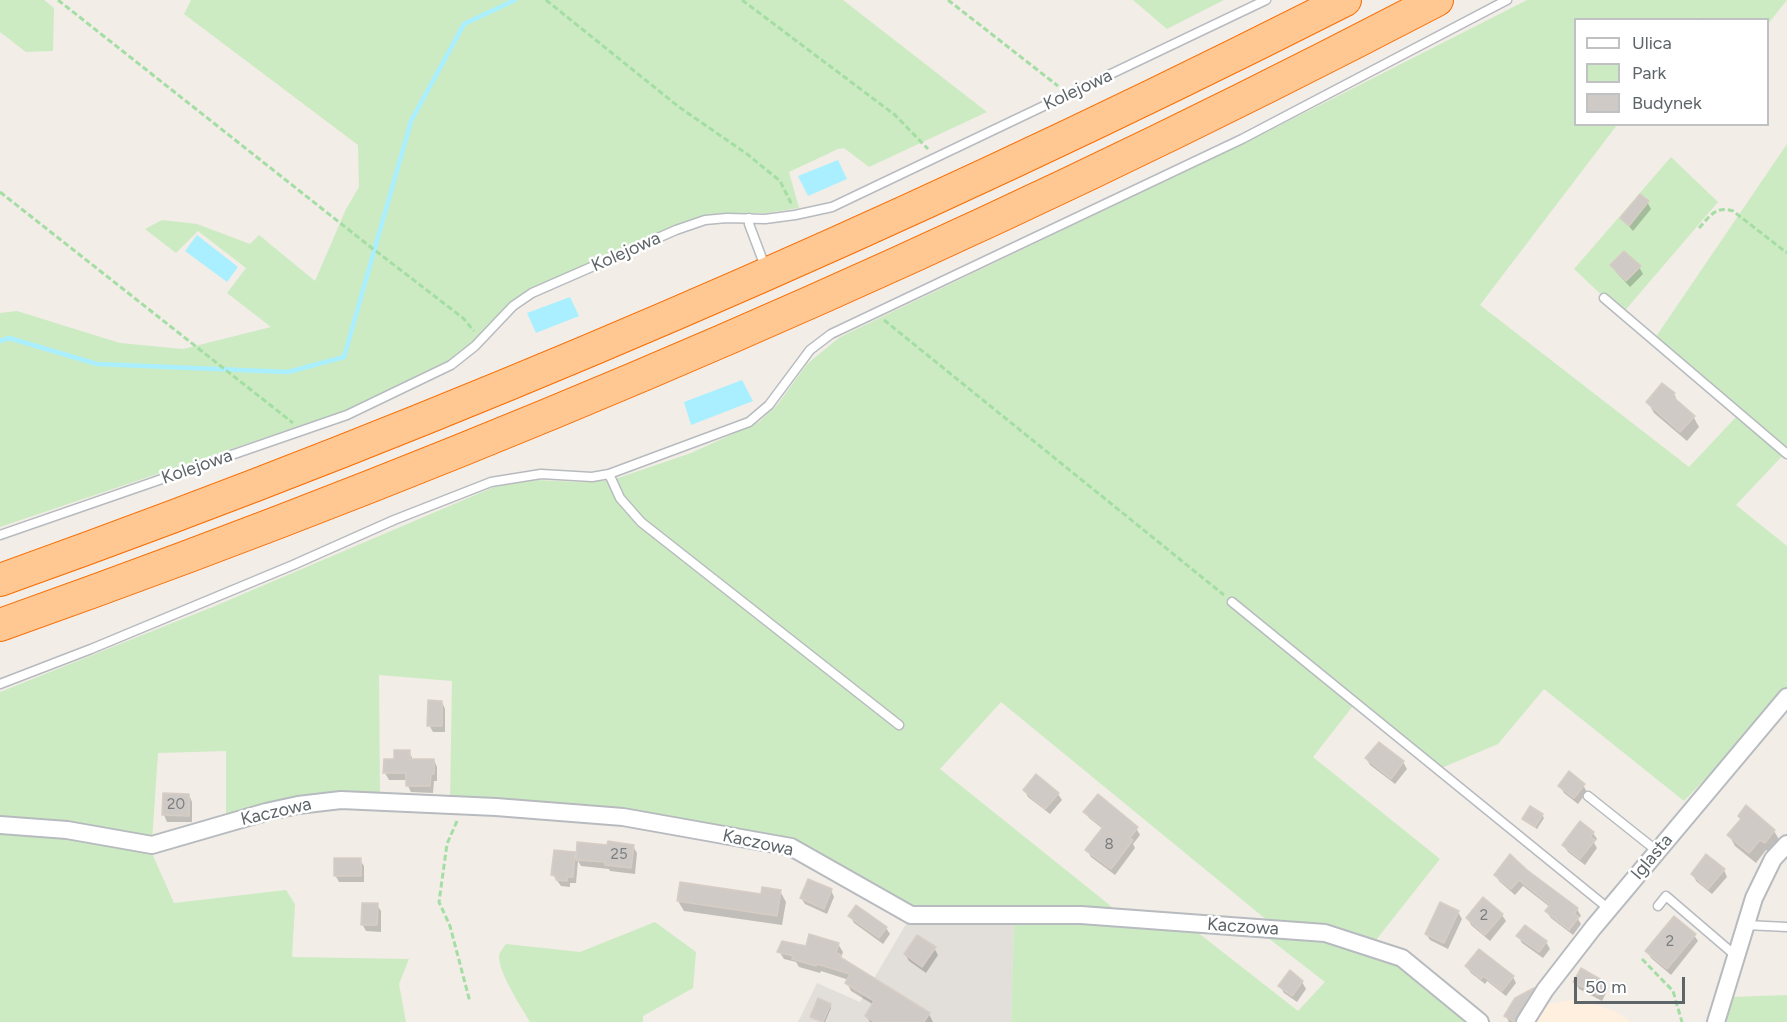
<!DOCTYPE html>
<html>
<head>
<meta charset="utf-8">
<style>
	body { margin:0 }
	#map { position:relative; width:1787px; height:1022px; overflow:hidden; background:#f2ede7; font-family:Figtree,sans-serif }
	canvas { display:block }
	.legend { position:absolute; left:1574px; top:18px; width:195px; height:108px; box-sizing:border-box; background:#fff; border:2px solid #bfc1c3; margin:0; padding:8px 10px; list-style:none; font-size:18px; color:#5e6569 }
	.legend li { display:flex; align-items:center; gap:12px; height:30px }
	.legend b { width:30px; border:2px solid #bfc1c3 }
	.scale { position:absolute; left:1574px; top:977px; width:111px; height:27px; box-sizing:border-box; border:3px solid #5e6569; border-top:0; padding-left:8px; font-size:18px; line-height:21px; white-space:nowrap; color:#5e6569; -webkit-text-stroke:4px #fff; paint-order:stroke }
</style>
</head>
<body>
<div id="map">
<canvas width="1787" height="1022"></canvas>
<ul class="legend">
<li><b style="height:8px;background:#fff"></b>Ulica</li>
<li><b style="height:16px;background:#ccebc2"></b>Park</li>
<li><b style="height:16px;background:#cfcac6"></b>Budynek</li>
</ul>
<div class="scale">50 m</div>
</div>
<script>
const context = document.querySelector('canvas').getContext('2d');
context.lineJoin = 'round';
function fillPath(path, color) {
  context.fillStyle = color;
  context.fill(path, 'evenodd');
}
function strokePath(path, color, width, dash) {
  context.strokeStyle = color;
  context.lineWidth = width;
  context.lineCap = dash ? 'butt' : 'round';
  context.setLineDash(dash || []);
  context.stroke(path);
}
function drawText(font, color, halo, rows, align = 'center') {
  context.font = font + ' Figtree,sans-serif';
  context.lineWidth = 5;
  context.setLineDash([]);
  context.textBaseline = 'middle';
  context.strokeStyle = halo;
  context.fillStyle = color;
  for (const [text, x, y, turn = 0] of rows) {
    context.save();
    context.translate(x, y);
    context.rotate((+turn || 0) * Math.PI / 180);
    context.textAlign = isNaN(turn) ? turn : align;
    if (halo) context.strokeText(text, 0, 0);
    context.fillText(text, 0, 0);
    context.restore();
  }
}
fillPath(new Path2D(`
	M1579,999L1615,1011L1631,1022H1535L1541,1005Z`), '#ffefdf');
fillPath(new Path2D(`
	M909,919L1014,923L1011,1022H798L817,983L860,1002Z`), '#e2dfdb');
fillPath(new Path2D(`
	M0,0H44L54,8L53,51L26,52L0,32Z
	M191,0H843L987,112L869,167L844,148L838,149L789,172L799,208L767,213H719L689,221L529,289L508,305L475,340L454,358L411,382L344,411L0,527V313L17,311L120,343L183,349L271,327L227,293L246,268L198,231L176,253L145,229L162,220L197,224L250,244L259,235L315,281L346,209L359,187L358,145L184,14Z
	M1133,0H1224L1167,29Z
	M1527,0H1787L1768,24V20H1701L1698,17L1696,20H1576V124L1617,125L1480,305L1689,467L1736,417L1651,344L1787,144V451L1736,505L1787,546V693L1684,801L1544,689L1498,744L1439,769L1356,702L1313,757L1440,859L1376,940L1325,927L1273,925L1001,702L940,769L1122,915L912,910L794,843L450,802L452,681L379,675L380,799L226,820V751L158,753L152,841L0,820V692L215,606L494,487L536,480L580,482L612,480L691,453L759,422L778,404L807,364L840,337L1263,134Z
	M1671,157L1718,202L1622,314L1574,269Z
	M0,834L67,836L150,849L174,903L286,890L295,904L292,957L409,959L399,984L406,1022H0Z
	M1081,920L1192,928L1298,1011L1325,982L1263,934L1323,939L1399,961L1469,1022H1011L1014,923Z
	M655,922L696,952L693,988L643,1016V1022H530C522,1008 498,972 499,956C500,951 503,948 506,944L580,952Z
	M1787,995V1022H1723L1731,997Z`), '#ccebc2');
fillPath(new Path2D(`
	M838,160L847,179L808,196L798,176Z
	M197,235L238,267L227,282L185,251Z
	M570,297L579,316L536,333L527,313Z
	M742,380L753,401L691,425L684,402Z`), '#aaefff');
fillPath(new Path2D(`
	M1647,202L1651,209L1633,231L1622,218Z
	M1612,266L1639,267L1643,274L1630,287L1616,272Z
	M1674,394L1679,404L1693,416L1699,427L1687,441L1654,413L1648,402Z
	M442,702L445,709V732H433L429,725Z
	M409,751L413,760H434L437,767V781H434L433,793L411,792L408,786V780H389L385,773V760H396Z
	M1366,758L1403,762L1407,769L1395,784L1370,765Z
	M1583,785L1587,792L1578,804L1564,793L1560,786Z
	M1024,790L1058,794L1062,800L1050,814L1028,797Z
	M189,795L192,802V822H167L164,815Z
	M1085,812L1136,828L1140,835L1133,844L1135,848L1115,875L1091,857L1087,850L1103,829L1089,818Z
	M1542,815L1544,818L1537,829L1524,819Z
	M1742,820L1774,831L1780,841L1771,853L1766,850L1756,863L1735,846L1729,835Z
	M1593,833L1597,839L1594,843L1597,848L1585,865L1568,852L1564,846Z
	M633,846L637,853L635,874L610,871L609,869L581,866L578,861L576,883H570V887L561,886L553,875L574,854L577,859Z
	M1510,857L1577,909L1581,916L1578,919L1581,924L1573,935L1551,918L1547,912L1550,907L1523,886L1515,895L1499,881L1496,875Z
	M360,860L364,866V882H339L335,875Z
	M1724,870L1727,877L1712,894L1696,881L1693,874Z
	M831,890L834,897L827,914L805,904L801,898Z
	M780,891L786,902L782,925L684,911L678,901L763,896Z
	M377,905L381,911V932L366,931L362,924Z
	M1458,912L1462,919L1448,949L1430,940L1426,934Z
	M1502,915L1506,921L1490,941L1471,925L1468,918Z
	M850,916L886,928L890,934L883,944L854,923Z
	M1525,927L1546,942L1550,949L1543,958L1522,943L1518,936Z
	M1694,935L1698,941L1671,975L1651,958L1647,951Z
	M838,944L843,952L841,958L929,1014L933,1022H870L866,1016L874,1005L851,991L847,983L849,980L821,971L820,973L799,967L796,962L784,959L779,951Z
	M934,948L938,955L926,973L909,961L905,954Z
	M1467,967L1513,977L1516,983L1506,996L1487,981L1485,984L1471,973Z
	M1290,972L1302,982L1306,989L1297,1002L1284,993L1280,986Z
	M1575,982L1604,983L1608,989L1602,1001L1579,989Z
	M1534,990L1537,995L1520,1022H1509L1506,1016L1517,999Z
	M830,1005L831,1008L825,1022L813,1019L811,1017Z`), '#0003');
strokePath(new Path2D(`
	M0,341L9,338L97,364L288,372L344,357L411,121L464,24L515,0`), '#aaefff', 4.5);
const building = new Path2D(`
	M1640,194L1649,201L1629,226L1620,218Z
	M1624,251L1641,266L1626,281L1610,265Z
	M1662,383L1675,393L1672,396L1695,416L1680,432L1646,402Z
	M428,700L442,701V726H427Z
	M1379,742L1404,761L1391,779L1365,758Z
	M394,750H410V759H434V774H431L430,786H406V773H383L384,759H394Z
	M1569,771L1585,784L1574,798L1558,786Z
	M1036,774L1059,793L1045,809L1023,790Z
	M163,793L189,794V816L162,815Z
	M1098,794L1138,827L1130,838L1133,840L1111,869L1085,850L1103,827L1083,812Z
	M1746,805L1775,830L1765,843L1760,840L1749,853L1727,835L1741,819L1738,816Z
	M1530,806L1543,814L1535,827L1522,819Z
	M1580,821L1594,832L1590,837L1595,840L1580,859L1562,845Z
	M608,841L634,845L631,868L605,865V862L576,860L577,842L607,845Z
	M554,850L575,852L573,877H567V881L556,880V876L551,875Z
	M1510,854L1527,870L1578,908L1574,914L1579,917L1569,930L1545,911L1550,905L1519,880L1511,889L1494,875Z
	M1706,854L1725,869L1708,889L1691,874Z
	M334,858H361V876H334Z
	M808,879L832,889L824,909L800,898Z
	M680,882L761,894L762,887L781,890L777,916L677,901Z
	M1483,897L1503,914L1485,935L1466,918Z
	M1440,902L1459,911L1444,943L1425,934Z
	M362,903H378L377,925H361Z
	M856,905L887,927L879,938L848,916Z
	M1674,916L1696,934L1667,969L1645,951Z
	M1525,925L1547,941L1539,952L1516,936Z
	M809,934L839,943L836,953L841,955L840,957L930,1013L924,1022H874L865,1016L874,1001L845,983L850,974L817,964L816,966L792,959L793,956L777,952L782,941L806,946Z
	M917,935L936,947L922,967L904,954Z
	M1479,949L1514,976L1502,991L1483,976L1481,979L1465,966Z
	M1581,968L1605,982L1598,995L1573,982Z
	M1290,970L1303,981L1292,996L1278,986Z
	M1534,988L1515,1022L1504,1016L1515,998Z
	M818,998L831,1004L823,1022L810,1017Z`);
fillPath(building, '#cfcac6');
strokePath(building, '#d7cdc5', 1.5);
const lane = new Path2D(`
	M749,218V224L766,269
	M1604,298L1787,454
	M609,474L620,498L641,522L899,725
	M0,535L347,415L451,365L475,346L513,306L532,293L676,230L705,220L727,218L765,219L795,215L832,207L1266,0
	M1232,602L1609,909
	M0,684L91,649L293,565L394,520L491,482L541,474L592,477L609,474L749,422L769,405L810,350L831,334L1242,139L1507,0
	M1588,796L1657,851
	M1658,906L1666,896L1736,956
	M1746,925L1787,927`);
const street = new Path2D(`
	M0,825L67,830L152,845L266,812L298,805L341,800L496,807L623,817L791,847L911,915H1081L1325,933L1402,958L1480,1022
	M1525,1022L1545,990L1593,928L1787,697
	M1716,1022L1754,898L1773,859L1787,844`);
const highway = new Path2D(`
	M0,580C461,415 909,221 1345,0
	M0,625C493,450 974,242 1437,0`);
strokePath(lane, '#b7bbbf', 11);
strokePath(street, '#b7bbbf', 20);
strokePath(highway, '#f96c00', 34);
strokePath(new Path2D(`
	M58,0L368,245L463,318L474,331
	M546,0L679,107L747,154L780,181L792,205
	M742,0L895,115L928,149
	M948,0L1058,86
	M0,192L293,423
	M1699,228C1709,217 1716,205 1733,211L1787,253
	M884,320L1224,595
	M457,821L447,844L439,902L450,926L470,1002
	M1642,959L1673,991L1682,1022`), '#a4dea4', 3, [6, 3]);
strokePath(lane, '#fff', 8);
strokePath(street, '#fff', 16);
strokePath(highway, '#ffc791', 32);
drawText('15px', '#7a7e80', null, [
	["20",176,805],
	["8",1109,845],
	["25",619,855],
	["2",1484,916],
	["2",1670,942]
]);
drawText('18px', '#5e6569', '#fff', [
	["Kolejowa",1078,90,-25],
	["Kolejowa",626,252,-24],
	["Kolejowa",197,467,-19],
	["Kaczowa",276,812,-13],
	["Kaczowa",758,843,12],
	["Iglasta",1652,857,-50],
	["Kaczowa",1243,927,4]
]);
</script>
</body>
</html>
